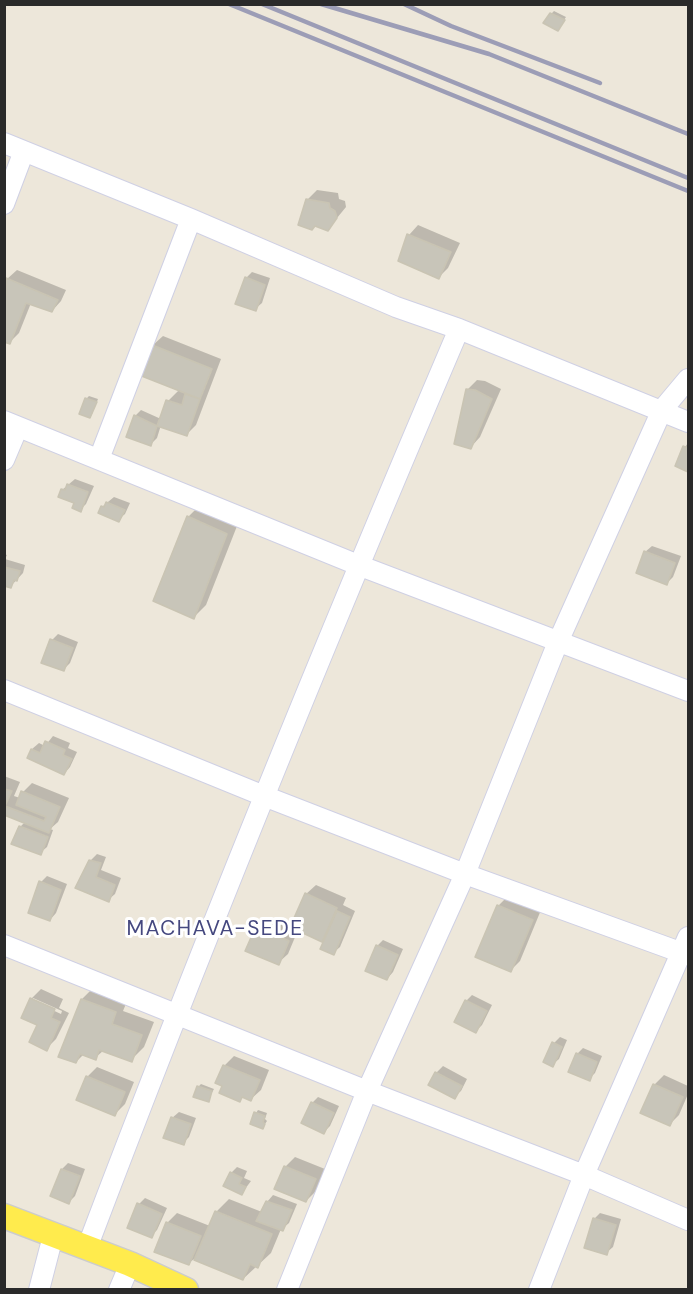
<!DOCTYPE html>
<html>
<head>
<meta charset="utf-8">
<style>
	body { margin:0 }
	#map { position:relative; width:693px; height:1294px; overflow:hidden; background:#ede7da; font-family:"DM Sans",sans-serif }
	canvas { display:block }
	.frame { position:absolute; inset:0; border:6px solid #2a2a2a; pointer-events:none }
</style>
</head>
<body>
<div id="map">
<canvas width="693" height="1294"></canvas>
<div class="frame"></div>
</div>
<script>
const context = document.querySelector('canvas').getContext('2d');
context.lineJoin = 'round';
function fillPath(path, color) {
  context.fillStyle = color;
  context.fill(path, 'evenodd');
}
function strokePath(path, color, width, dash) {
  context.strokeStyle = color;
  context.lineWidth = width;
  context.lineCap = dash ? 'butt' : 'round';
  context.setLineDash(dash || []);
  context.stroke(path);
}
function drawText(font, color, halo, rows, align = 'center') {
  context.font = font + ' "DM Sans",sans-serif';
  context.lineWidth = 6;
  context.setLineDash([]);
  context.textBaseline = 'middle';
  context.strokeStyle = halo;
  context.fillStyle = color;
  for (const [text, x, y, turn = 0] of rows) {
    context.save();
    context.translate(x, y);
    context.rotate((+turn || 0) * Math.PI / 180);
    context.textAlign = isNaN(turn) ? turn : align;
    if (halo) context.strokeText(text, 0, 0);
    context.fillText(text, 0, 0);
    context.restore();
  }
}
fillPath(new Path2D(`
	M554,11L566,17L560,26L551,14Z
	M317,190L338,193L339,199L345,201L346,207L328,229L307,200Z
	M418,225L460,243L448,268L439,277L399,261L409,235Z
	M17,270L66,290L61,301L52,311L31,303L19,333L9,343L4,341V287L7,279Z
	M252,272L270,278L262,303L255,309L246,278Z
	M163,336L221,359L196,425L187,434L161,425L157,438L151,444L135,416L141,410L161,419L168,401L179,390L141,375L153,345Z
	M477,380L485,381L501,389L480,437L471,447L467,390Z
	M89,396L98,399L92,414L86,399Z
	M688,443V471L677,466L685,447Z
	M75,479L94,486L86,504L80,510L76,502L62,490Z
	M114,497L130,503L125,514L118,520L100,512L103,506Z
	M201,504L239,521L206,605L194,617L188,517Z
	M652,546L681,556L673,577L667,583L645,552Z
	M4,554L7,555L5,559L25,565L23,573L11,586L4,584Z
	M58,634L78,642L70,663L64,669L52,640Z
	M53,736L70,743L68,748L77,752L70,767L64,774L29,758L32,749L39,743L45,746Z
	M4,776L20,782L14,796L20,798L23,792L32,783L69,798L58,822L50,829L53,830L47,847L40,853L20,827L25,822L4,813Z
	M97,854L106,857L101,870L121,878L115,894L108,900L77,888L90,861Z
	M47,876L67,884L56,913L50,920L41,882Z
	M316,885L346,898L343,905L355,911L340,947L333,953L329,933L322,940L298,930L288,954L278,963L257,927L267,917L291,928L306,894Z
	M508,896L541,910L520,961L511,970L498,906Z
	M383,940L403,949L393,972L387,979L377,946Z
	M95,986L128,999L123,1011L154,1022L144,1047L131,1060L104,1050L95,1058L84,1054L76,1062L82,999Z
	M41,989L63,999L59,1008L69,1013L56,1039L46,1049L31,999ZM33,998L62,1011L61,1014L33,1001Z
	M472,995L492,1005L482,1025L476,1031L466,1001Z
	M560,1037L567,1040L559,1059L552,1065L554,1043Z
	M583,1048L602,1056L595,1073L589,1079L577,1054Z
	M234,1056L269,1070L261,1090L251,1099L243,1096L240,1100L224,1086V1066Z
	M443,1066L467,1079L461,1091L454,1097L430,1084L436,1073Z
	M97,1067L134,1082L125,1104L115,1114L87,1077Z
	M664,1075L688,1086V1094L679,1115L670,1124L654,1085Z
	M201,1084L214,1089L208,1100L198,1087Z
	M318,1097L339,1106L330,1126L324,1132L312,1103Z
	M258,1110L267,1113L265,1119L267,1121L263,1127L256,1113Z
	M179,1112L196,1118L189,1137L183,1143L172,1118Z
	M295,1157L325,1169L316,1191L306,1201L276,1188L286,1166Z
	M68,1163L85,1169L75,1196L69,1202L62,1169Z
	M237,1167L247,1171L244,1178L251,1181L242,1193L231,1173Z
	M273,1195L297,1204L289,1223L282,1229H281L271,1253L243,1279L194,1259L189,1263L167,1223L177,1213L210,1226L216,1212L229,1199L262,1212L267,1202Z
	M145,1198L167,1208L157,1230L151,1236L139,1204Z
	M600,1213L621,1219L613,1247L606,1253L594,1219Z`), '#0003');
const building = new Path2D(`
	M550,13L565,20L558,31L543,23Z
	M306,199L329,203L330,208L335,211L337,218L328,231L315,226L312,230L298,225Z
	M407,234L451,252L439,279L398,261Z
	M245,277L265,285L256,311L235,304Z
	M6,278L58,300L52,312L26,303L10,344L4,342Z
	M152,345L212,369L200,399L139,375Z
	M466,389L475,390L492,399L471,449L454,444Z
	M185,394L200,399L187,436L157,426L166,400L182,405Z
	M85,398L97,402L90,418L79,414Z
	M134,415L157,426L151,446L126,437Z
	M683,446L688,448V472L675,466Z
	M67,484L88,492L81,512L72,508L74,503L58,497L61,489L65,490Z
	M106,502L125,510L119,522L98,513L101,506L104,507Z
	M187,516L227,534L194,619L153,601Z
	M644,551L675,563L667,585L636,573Z
	M4,567L20,571L17,581L14,580L11,588L4,586Z
	M50,639L73,648L64,671L41,663Z
	M45,741L65,750L63,755L72,759L64,775L27,758L31,749L40,753Z
	M4,789L12,791L5,806L44,821L46,817L16,805L21,791L60,807L49,833L4,815Z
	M19,826L48,837L41,855L11,844Z
	M89,860L101,863L96,877L115,885L109,902L75,888Z
	M39,881L61,890L50,921L28,913Z
	M305,893L337,908L322,942L290,927Z
	M497,905L533,920L511,972L475,957Z
	M337,911L350,917L334,955L320,949Z
	M256,926L289,941L279,965L245,951Z
	M376,945L398,955L387,980L365,971Z
	M30,998L55,1009L51,1018L60,1022L47,1051L29,1042L37,1025L21,1018Z
	M81,999L116,1012L112,1024L142,1035L132,1062L99,1050L96,1060L80,1054L76,1063L58,1057Z
	M465,1000L487,1011L476,1033L454,1022Z
	M552,1042L562,1047L553,1067L543,1062Z
	M576,1053L597,1062L590,1081L568,1072Z
	M223,1065L260,1080L251,1101L242,1097L240,1102L219,1093L222,1086L215,1083Z
	M435,1072L462,1086L455,1099L428,1085Z
	M86,1076L125,1092L115,1116L76,1100Z
	M653,1084L683,1097L670,1126L640,1113Z
	M197,1086L212,1091L209,1102L193,1097Z
	M311,1102L334,1113L324,1134L301,1123Z
	M254,1112L265,1116L263,1122L265,1124L263,1129L250,1124Z
	M171,1117L191,1124L184,1145L163,1138Z
	M284,1166L316,1179L306,1202L274,1189Z
	M61,1169L80,1176L69,1204L50,1196Z
	M230,1172L242,1178L239,1184L246,1187L242,1195L223,1186Z
	M266,1201L292,1210L283,1231L256,1221Z
	M137,1203L162,1214L152,1238L127,1228Z
	M215,1211L272,1234L258,1268L250,1264L243,1280L194,1260Z
	M593,1218L616,1225L607,1255L584,1248Z
	M166,1222L201,1236L189,1265L154,1252Z`);
fillPath(building, '#c8c5b9');
strokePath(building, '#c9c4b3', 1.5);
const minor = new Path2D(`
	M4,143L191,219L396,307L459,329L688,422
	M4,204L24,151
	M4,421L358,565L688,691
	M99,459L191,219
	M4,460L18,427
	M4,690L264,796L465,874L688,955
	M4,945L367,1091L584,1175L688,1220
	M87,1248C204,939 329,633 459,329
	M39,1290L53,1236
	M119,1290L130,1264
	M287,1290L367,1091L465,874L558,642L662,410L688,379
	M539,1290L584,1175L688,937`);
const major = new Path2D(`
	M4,1216L130,1264L186,1290`);
strokePath(minor, '#cfd0e4', 22);
strokePath(major, '#ccc', 27);
strokePath(minor, '#fff', 20);
strokePath(major, '#ffeb4d', 24);
strokePath(new Path2D(`
	M229,4L688,191
	M262,4L688,178
	M321,4L489,54L688,134
	M404,4L451,26L600,83`), '#9c9db6', 4.5);
context.letterSpacing = '1.5px';
drawText('21px', '#45487f', '#fff', [
	["MACHAVA-SEDE",215,929]
]);
context.letterSpacing = '0px';
</script>
</body>
</html>
